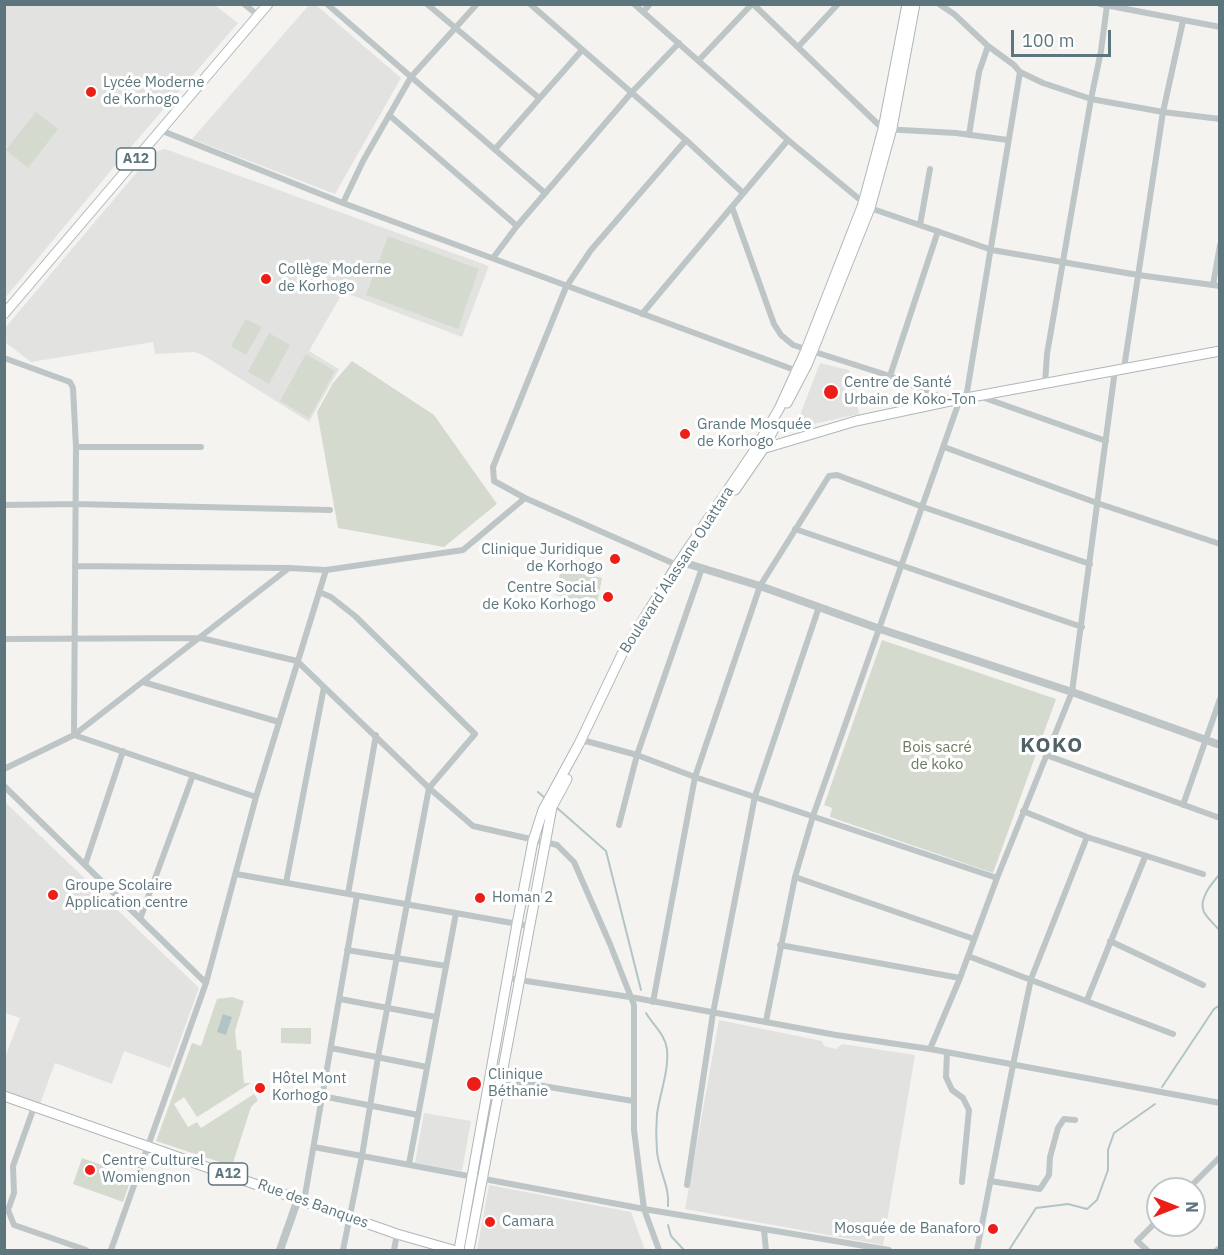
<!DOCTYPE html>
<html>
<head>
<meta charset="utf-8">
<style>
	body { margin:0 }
	#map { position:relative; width:1224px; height:1255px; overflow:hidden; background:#f4f3f0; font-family:"IBM Plex Sans",sans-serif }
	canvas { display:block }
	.frame { position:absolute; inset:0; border:6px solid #5d767d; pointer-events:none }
	.north { position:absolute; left:1146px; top:1177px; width:60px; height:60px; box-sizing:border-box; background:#fff; border:2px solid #bec8cb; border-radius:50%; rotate:90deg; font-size:16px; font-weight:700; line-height:24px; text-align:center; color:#5d767d }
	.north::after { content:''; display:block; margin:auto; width:21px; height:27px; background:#ed1d17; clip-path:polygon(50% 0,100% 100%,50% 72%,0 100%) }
	.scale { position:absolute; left:1011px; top:30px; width:100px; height:27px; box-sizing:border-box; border:3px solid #5d767d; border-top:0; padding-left:8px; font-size:18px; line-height:21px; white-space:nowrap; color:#5d767d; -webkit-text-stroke:4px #fff; paint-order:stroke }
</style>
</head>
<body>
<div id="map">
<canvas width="1224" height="1255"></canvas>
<div class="frame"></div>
<div class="north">N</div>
<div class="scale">100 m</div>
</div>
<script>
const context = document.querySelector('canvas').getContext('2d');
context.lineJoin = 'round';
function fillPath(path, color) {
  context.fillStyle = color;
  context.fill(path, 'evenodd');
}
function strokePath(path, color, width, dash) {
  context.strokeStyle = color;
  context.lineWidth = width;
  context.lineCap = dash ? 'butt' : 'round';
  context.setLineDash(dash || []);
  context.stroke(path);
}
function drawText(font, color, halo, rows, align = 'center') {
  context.font = font + ' "IBM Plex Sans",sans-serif';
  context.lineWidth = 6;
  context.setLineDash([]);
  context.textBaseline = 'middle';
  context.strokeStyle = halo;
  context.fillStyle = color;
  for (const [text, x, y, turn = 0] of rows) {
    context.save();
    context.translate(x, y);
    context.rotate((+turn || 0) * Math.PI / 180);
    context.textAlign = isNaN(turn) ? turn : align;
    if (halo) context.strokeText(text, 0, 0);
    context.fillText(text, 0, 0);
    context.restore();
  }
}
fillPath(new Path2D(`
	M5,5H215L238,23L118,162L5,298Z
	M309,5H316L401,78L335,194L192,139Z
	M165,149L489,266L462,337L343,292L309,351L339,369L309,422L203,355L194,352L155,354L153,342L31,362L5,342V328L154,152Z
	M820,363L849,370L859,414L795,428Z
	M5,802L199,988L170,1068L124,1051L112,1084L55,1063L40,1104L5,1091L4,1060L20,1018L5,1013Z
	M719,1020L822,1041L824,1046L836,1049L842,1044L915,1055L883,1245L685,1209Z
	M424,1113L471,1121L462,1171L415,1163Z
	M489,1185L631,1212L645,1250H477Z`), '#e2e3e1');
fillPath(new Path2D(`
	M36,112L58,129L28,168L6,150Z
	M388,236L479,269L458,329L366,295Z
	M246,319L262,327L246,355L231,346Z
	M269,333L290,345L269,384L248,372Z
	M306,354L335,371L309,418L280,401Z
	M352,361L434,415L497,504L444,547L338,528L317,412L333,383Z
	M561,569L602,578L597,604L555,595Z
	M882,640L1056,699L993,873L830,817L832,808L824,805Z
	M232,997L244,1001L235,1031L237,1050H241L244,1083H251L197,1117L184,1097L174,1104L188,1127L197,1122L201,1128L254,1094L258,1100L251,1107L232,1166L156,1141L192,1043L201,1046L217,999Z
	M281,1028H311V1044L281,1043Z
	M82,1158L132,1176L123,1202L73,1184Z`), '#d5dacf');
fillPath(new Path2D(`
	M223,1014L232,1017L226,1035L217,1032Z`), '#b2c5c6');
strokePath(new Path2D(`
	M538,792L545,798
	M556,807L606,851L641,990
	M1220,874C1212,883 1198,899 1204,912C1207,918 1215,925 1220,931
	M646,1013C653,1025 665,1034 667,1049C669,1071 660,1093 657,1114C656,1126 656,1140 657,1152C659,1171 670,1187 668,1206
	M1162,1087L1214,1009L1220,1005
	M668,1225L671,1236L684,1250
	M1009,1250L1036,1208L1068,1204L1087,1209L1097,1200L1108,1170V1150L1114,1133L1155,1104`), '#b2c5c6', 2);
const primary = new Path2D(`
	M4,314L268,4
	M787,403L807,365L870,208L892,128L915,4
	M762,449L856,421L950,401L1220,351
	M735,490L764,448L777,423
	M4,1096L397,1234L453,1250
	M459,1250L517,924L533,841L543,810L579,744L622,654L677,565L754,451L779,409L806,350L863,204L883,129L907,4
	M469,1250L552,807L567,779`);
strokePath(primary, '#afb7b9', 11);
strokePath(new Path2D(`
	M244,4L259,16
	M327,4L545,193
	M427,4L539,98
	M530,4L686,140L743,193
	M634,4L788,140L870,208L992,250L1138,275L1220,286
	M753,4L883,129L956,133L1008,140
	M939,4L954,14L988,46L1014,65L1020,72L1043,83L1091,99L1163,112L1220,119
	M1100,4L1220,27
	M643,12L650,4
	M799,46L838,4
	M699,60L752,4
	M389,115L517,226
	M160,130L343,203L800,372
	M969,135L979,72L988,46
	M496,148L582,50
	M343,203L363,161L411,77L477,4
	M732,207L774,324L781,335L793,345L890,376L950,401
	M920,225L930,169
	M493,258L517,226L632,92L679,43
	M1213,285L1220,245
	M642,314L788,140
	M4,358L70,382L73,388L76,447L74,735L256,797
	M1124,368L1163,112L1183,21
	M890,376L938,231
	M1045,384L1047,354L1091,99L1101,51L1107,5
	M979,396L1106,441
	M966,398L1020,72
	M76,447H201
	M944,447L1097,503L1220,544
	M4,505L75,504L330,510
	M795,529L1082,627
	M677,565L525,498L494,481L493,467L566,287L591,250L686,140
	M75,566L289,568L326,570L463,550L525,498
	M319,592L331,597L355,616L475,734L429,788L378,1057L362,1156L343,1250
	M4,639L201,638L297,661L429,788L473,826L557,845L574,862L610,944L634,1005V1130L644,1209L659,1250
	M143,682L279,722
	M580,744L586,741L637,755L695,777L997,878
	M1046,755L1220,818
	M4,769L74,735L289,568
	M4,786L206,983
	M1183,805L1220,699
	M1023,811L1087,837L1203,874
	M619,825L637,755L702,568
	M85,865L123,751
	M236,874L529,926
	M795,877L974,939
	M286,883L324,687
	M348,894L376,735
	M140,919L193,775
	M1110,941L1203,985
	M780,945L960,978
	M347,950L446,966
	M968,956L1173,1034
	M507,978L630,997L836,1035L930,1049L1220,1103
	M340,999L436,1017
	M1087,1000L1145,857
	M653,1002L695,777L760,586L829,476L837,475L923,507L1090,564
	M766,1021L795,877L813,816L960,399
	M331,1048L427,1067
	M930,1049L960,978L997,878L1072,692L1115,370
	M947,1052L946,1077L952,1090L963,1098L969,1110L962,1182
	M490,1075L501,1079L633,1101
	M322,1096L418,1115
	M34,1107L13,1166L14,1193L8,1210L14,1225L86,1250
	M314,1147L644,1209L889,1250
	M409,1164L456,913
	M990,1181L1040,1189L1049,1175L1050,1157L1058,1128L1064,1119L1075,1120
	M687,1185L713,1013L755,796L819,607
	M1188,1189L1220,1157
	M304,1201L357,896
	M764,1230L766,1250
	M111,1250L206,983L256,797L326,570
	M394,1250L397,1234
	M977,1250L1013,1065L1031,979L1087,837
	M1147,1250L1137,1241L1158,1220
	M1217,1250L1220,1248`), '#bec5c7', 6);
strokePath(new Path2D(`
	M677,565L685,563L760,586L880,629L1072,692L1220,745
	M280,1250L298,1199`), '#bec5c7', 8);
strokePath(primary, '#fff', 9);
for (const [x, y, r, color] of [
	[91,92,6,"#ed1d17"],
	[266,279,6,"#ed1d17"],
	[831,392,8,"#ed1d17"],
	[685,434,6,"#ed1d17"],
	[615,559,6,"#ed1d17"],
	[608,597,6,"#ed1d17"],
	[53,895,6,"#ed1d17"],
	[480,898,6,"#ed1d17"],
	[474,1084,8,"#ed1d17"],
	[260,1088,6,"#ed1d17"],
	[90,1170,6,"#ed1d17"],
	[490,1222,6,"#ed1d17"],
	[993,1229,6,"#ed1d17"]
]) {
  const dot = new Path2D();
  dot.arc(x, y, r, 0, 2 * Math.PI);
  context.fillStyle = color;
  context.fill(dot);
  strokePath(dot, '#fff', 2);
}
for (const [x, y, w] of [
	[136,159,39],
	[228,1174,39]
]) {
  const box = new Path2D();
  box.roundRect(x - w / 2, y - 11, w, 22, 4.5);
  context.fillStyle = '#fff';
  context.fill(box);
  strokePath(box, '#5d767d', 1.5);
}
drawText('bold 14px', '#5d767d', null, [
	["A12",136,159],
	["A12",228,1174]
]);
drawText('15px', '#5d767d', '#fff', [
	["Lycée Moderne",103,83],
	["de Korhogo",103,100],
	["Collège Moderne",278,270],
	["de Korhogo",278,287],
	["Centre de Santé",844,383],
	["Urbain de Koko-Ton",844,400],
	["Grande Mosquée",697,425],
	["de Korhogo",697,442],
	["Clinique Juridique",603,550,"right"],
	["de Korhogo",603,567,"right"],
	["Centre Social",596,588,"right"],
	["de Koko Korhogo",596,605,"right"],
	["Groupe Scolaire",65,886],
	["Application centre",65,903],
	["Homan 2",492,898],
	["Clinique",488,1075],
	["Béthanie",488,1092],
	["Hôtel Mont",272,1079],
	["Korhogo",272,1096],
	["Centre Culturel",102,1161],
	["Womiengnon",102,1178],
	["Camara",502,1222],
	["Mosquée de Banaforo",981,1229,"right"]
], 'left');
drawText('15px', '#5d767d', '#fff', [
	["Boulevard Alassane Ouattara",677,570,-57],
	["Rue des Banques",313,1204,20]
]);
drawText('15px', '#6b7a61', '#fff', [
	["Bois sacré",937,748],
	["de koko",937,765]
]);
context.letterSpacing = '1.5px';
drawText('bold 21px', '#506267', '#fff', [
	["KOKO",1052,746]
]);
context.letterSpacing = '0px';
</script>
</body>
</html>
